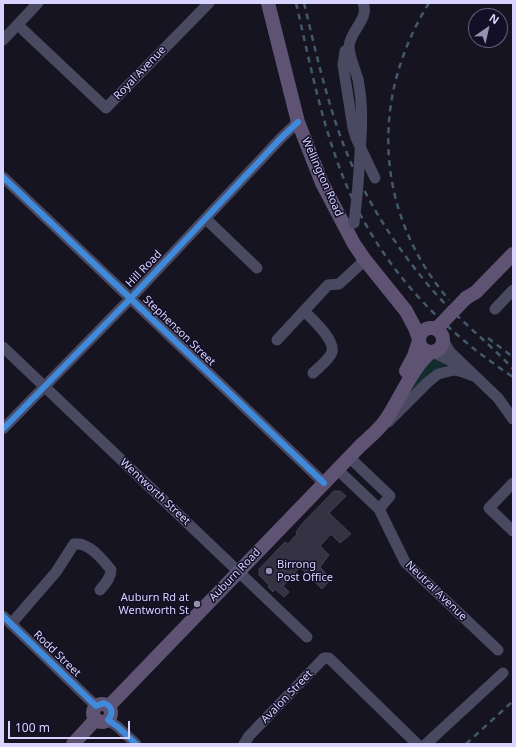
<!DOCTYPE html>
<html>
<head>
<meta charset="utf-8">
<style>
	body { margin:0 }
	#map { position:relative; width:516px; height:747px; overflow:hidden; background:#161421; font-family:"Noto Sans",sans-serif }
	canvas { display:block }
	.frame { position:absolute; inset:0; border:4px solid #d9d4ff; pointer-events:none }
	.north { position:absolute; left:468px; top:8px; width:40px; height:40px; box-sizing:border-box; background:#130f26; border:1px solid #625e7d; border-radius:50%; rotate:34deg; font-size:11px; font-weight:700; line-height:16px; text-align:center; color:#d9d4ff }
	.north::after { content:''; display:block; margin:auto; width:14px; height:18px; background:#9591b1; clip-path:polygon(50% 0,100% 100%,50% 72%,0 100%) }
	.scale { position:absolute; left:8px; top:721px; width:122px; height:18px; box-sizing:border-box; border:2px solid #d9d4ff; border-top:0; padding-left:5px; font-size:12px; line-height:14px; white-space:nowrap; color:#d9d4ff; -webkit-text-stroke:3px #130f26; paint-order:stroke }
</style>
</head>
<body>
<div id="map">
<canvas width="516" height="747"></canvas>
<div class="frame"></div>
<div class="north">N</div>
<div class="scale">100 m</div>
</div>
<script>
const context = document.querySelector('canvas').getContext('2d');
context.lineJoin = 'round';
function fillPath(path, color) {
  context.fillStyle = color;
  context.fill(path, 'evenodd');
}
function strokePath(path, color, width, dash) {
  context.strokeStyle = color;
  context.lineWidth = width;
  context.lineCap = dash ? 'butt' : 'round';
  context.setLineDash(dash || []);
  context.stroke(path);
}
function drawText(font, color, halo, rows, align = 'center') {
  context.font = font + ' "Noto Sans",sans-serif';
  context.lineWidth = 3;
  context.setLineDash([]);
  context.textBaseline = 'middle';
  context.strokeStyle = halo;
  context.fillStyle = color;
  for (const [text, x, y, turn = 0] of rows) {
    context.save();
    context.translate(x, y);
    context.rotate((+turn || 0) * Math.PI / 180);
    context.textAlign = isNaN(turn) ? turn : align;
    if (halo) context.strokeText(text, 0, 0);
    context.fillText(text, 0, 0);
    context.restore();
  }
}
fillPath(new Path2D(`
	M431,356L447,365L431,372L403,402Z`), '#132c2d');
const building = new Path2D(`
	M334,491H340L346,496L329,513L351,534L340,543L331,534L320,546L329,555L320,567L331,579L322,589L300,567L283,586L289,592L284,597L275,589L273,592L268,587L269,585L259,575V569L285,542L288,544L297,534L296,532L301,525Z`);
fillPath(building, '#343243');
strokePath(building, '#433f54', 1);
strokePath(new Path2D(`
	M18,25L106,108L209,3
	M3,40L38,3
	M349,49L345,51L343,65L353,128L356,138L375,178
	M358,79C355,69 349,56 349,46C350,31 370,18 363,3
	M3,177L324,483
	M206,219L257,268
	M495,309L513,290
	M304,311C312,319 335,339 332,352C329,360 319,367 313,373
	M277,340L328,285L339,284L365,260
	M443,340L450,352L498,398L513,419
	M3,347L307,637
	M433,352L455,363
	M388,422L428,382L438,374L454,370L463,372L474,376
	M3,429L131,298L281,138L298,122
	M349,457L390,496L379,509
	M338,470L379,509L405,562L498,650
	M513,483L489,508L513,531
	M3,616L96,706
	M11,624L56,572L74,544C88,541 103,560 111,570C111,578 105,584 100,590
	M108,720L118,727L136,744
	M244,744L249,736L320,662L324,658H329L417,744
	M426,744L503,673`), '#4a4962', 11);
strokePath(new Path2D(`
	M268,3L298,122L322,183L354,244L365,260L406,311L415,328L419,339
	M466,298L476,292L513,254
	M419 340a12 12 0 1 1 24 0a12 12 0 1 1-24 0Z
	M406,371L414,356L419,341
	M93 713a9 9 0 1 1 18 0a9 9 0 1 1-18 0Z
	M109,706L361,445C371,436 380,429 387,418C401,397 412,368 431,352
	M73,744L96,719`), '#5e5373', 14);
strokePath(new Path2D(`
	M296,3C308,54 318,106 335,155C367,251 430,322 513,377
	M304,3C315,48 325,94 341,138C362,195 395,247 435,293C459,320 488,342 513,369
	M429,3C369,99 375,213 449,300
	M488,338L513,357
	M466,744L513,701`), '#43596b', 2.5, [6, 5]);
strokePath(new Path2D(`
	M354,223C357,199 359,176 360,152C362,126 363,105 358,79`), '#4a4962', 11);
strokePath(new Path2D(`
	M439,326L466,298`), '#5e5373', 14);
strokePath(new Path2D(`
	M3,177L324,483
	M3,429L131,298L281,138L298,122
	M3,616L96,706L104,703C112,706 114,713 108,720L118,727L136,744`), '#408adc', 6);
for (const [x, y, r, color] of [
	[269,571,4,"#9591b1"],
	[197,604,4,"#9591b1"]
]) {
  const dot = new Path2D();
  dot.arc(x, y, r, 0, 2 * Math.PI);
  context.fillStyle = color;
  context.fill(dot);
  strokePath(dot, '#130f26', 1.5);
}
drawText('11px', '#d9d4ff', '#130f26', [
	["Royal Avenue",140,73,-46],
	["Wellington Road",322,177,66],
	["Hill Road",144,269,-46],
	["Stephenson Street",179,331,44],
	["Wentworth Street",155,492,43],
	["Auburn Road",235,575,-46],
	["Neutral Avenue",436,591,44],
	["Rodd Street",57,654,44],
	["Avalon Street",287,697,-46]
]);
drawText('11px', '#d9d4ff', '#130f26', [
	["Birrong",277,565],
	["Post Office",277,578],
	["Auburn Rd at",189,598,"right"],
	["Wentworth St",189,611,"right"]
], 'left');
</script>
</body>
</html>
